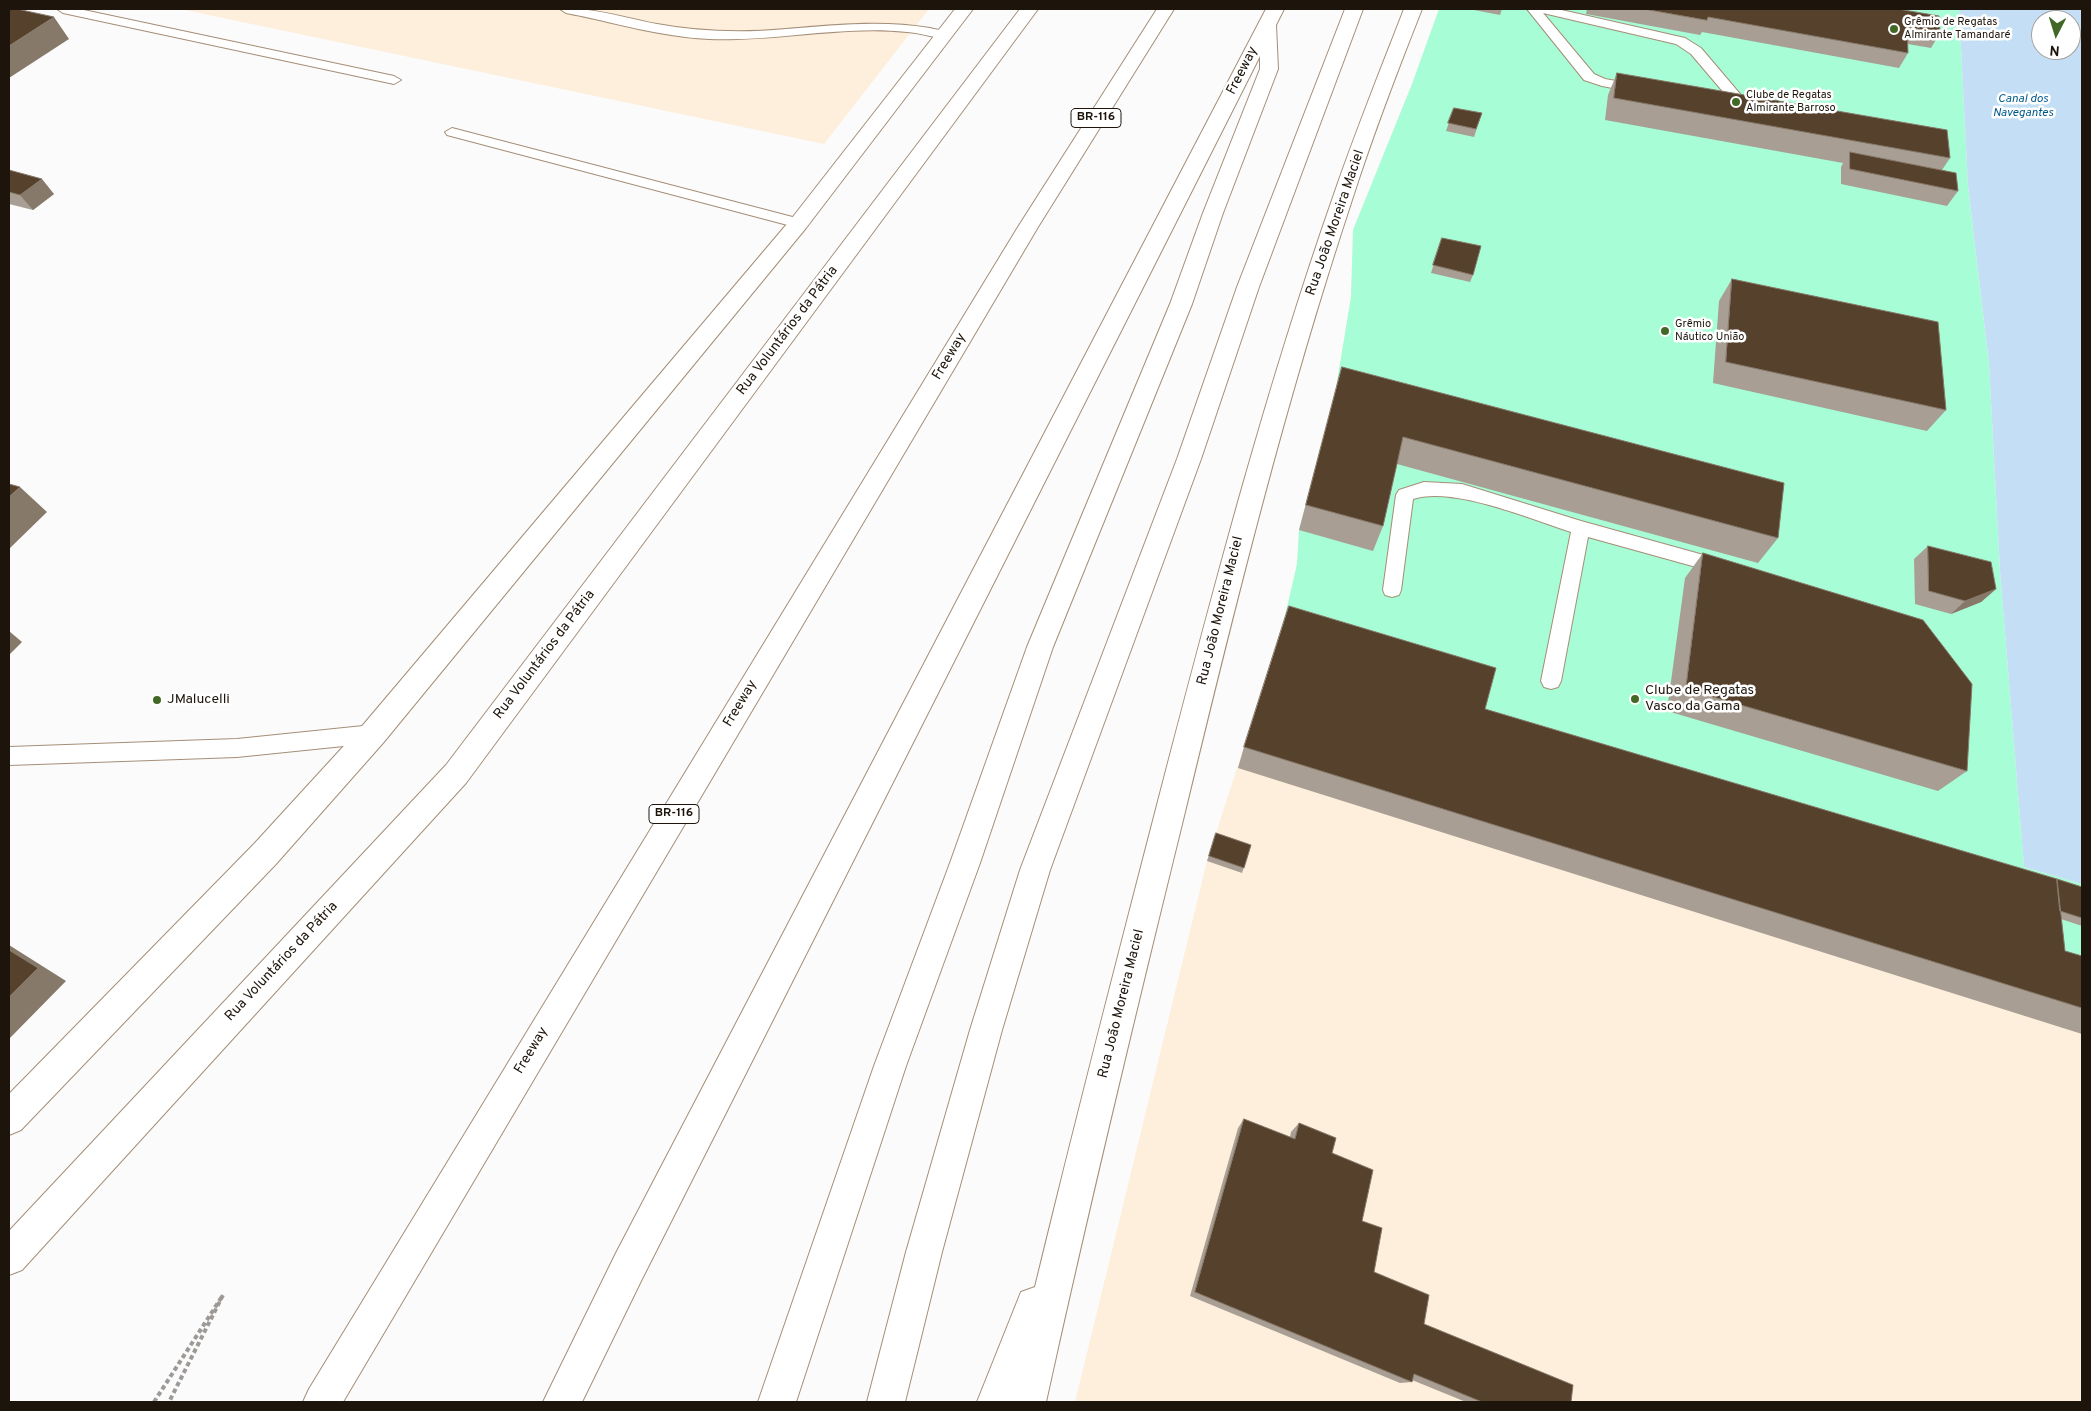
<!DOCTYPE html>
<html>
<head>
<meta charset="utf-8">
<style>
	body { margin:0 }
	#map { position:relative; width:2091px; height:1411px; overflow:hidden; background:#fbfbfb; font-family:Overpass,sans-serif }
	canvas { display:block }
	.frame { position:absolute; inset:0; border:10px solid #1d150c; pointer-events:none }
	.north { position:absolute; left:2031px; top:10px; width:50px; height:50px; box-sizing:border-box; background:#fff; border:1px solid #a5a19e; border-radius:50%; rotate:185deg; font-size:14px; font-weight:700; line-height:20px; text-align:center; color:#1d150c }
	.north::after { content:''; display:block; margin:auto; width:18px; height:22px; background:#416925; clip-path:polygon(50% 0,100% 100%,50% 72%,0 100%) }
</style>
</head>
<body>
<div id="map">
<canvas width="2091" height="1411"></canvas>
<div class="frame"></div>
<div class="north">N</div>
</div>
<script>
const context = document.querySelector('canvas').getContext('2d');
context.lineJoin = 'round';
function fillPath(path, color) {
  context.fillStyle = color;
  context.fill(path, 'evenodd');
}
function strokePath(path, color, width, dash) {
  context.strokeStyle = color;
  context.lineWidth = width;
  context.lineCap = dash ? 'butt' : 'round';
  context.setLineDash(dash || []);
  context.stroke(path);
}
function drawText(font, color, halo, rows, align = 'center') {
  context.font = font + ' Overpass,sans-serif';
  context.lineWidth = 5;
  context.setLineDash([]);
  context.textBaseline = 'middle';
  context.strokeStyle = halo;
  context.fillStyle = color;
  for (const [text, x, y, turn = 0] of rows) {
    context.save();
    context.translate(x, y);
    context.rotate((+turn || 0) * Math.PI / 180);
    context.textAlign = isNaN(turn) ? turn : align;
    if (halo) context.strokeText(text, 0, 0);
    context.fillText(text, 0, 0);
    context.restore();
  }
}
fillPath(new Path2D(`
	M180,9H929L824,144Z
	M1439,9H1959L1968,186L2024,867L2082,884V1402H1075L1207,861L1282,629L1297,564L1299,530L1335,394L1351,297L1353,230L1412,84Z`), '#fdefdc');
fillPath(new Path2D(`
	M1439,9H1959L1968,186L1989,364L2000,571L2024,867L2082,884V1034L1282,629L1297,564L1299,530L1335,394L1351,297L1353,230L1412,84Z`), '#a7fdd5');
fillPath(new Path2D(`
	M1959,9H2082V884L2024,867L2000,571L1989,364L1968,186ZM2041,20H2071V50H2041Z`), '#c4dff5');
const service = new Path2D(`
	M57,9H79L394,76L401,80L394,84L63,13Z
	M560,9C592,7 625,18 657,24C700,32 743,33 786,29C835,25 882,20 930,28C937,30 947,30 951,35L945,39C933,37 920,33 907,32C842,25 775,42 709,39C661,37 613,22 566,13Z
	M1527,9H1557L1685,38L1701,48L1746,101L1757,105L1759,108L1752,112L1736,107L1691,54L1676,44L1543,13L1594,74L1605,79L1644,86L1646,89L1639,93L1602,86L1584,80Z
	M452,128L804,220L806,223L804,226L799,228L447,135L445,132Z
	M1424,482L1462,484L1581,521L1725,561L1732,563L1734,568L1732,573L1725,575L1588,537L1561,681L1558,687L1551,689L1544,687L1541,681L1571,532C1530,519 1453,486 1413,499L1401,590L1399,595L1392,597L1385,595L1383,590L1396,495L1399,490Z
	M373,725L380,728L383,734L380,740L373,743L237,757L9,765V747L237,739Z`);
const tertiary = new Path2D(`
	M1404,9H1422C1397,72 1373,135 1352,200C1285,402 1234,609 1184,816C1136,1011 1089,1206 1046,1402H977L1021,1292L1035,1287C1074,1125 1116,963 1158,801C1211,598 1264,394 1333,197C1355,133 1380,71 1404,9Z`);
const secondary = new Path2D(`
	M955,9H973L806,228L383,743L276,864L21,1130L9,1135V1094L254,844L363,725L792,218Z
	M1020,9H1038L466,783L22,1270L9,1275V1231L446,765Z`);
const motorway = new Path2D(`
	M1157,9H1174L1038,227L343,1402H303L309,1389L1018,227Z
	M1266,9H1284L1276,25L1278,69L1223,213L1192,304L1053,647L980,863L906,1066L796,1402H758L874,1066L950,863L1027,647L1170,304L1203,213L1260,69V56L642,1279L582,1402H543L616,1253Z
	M1345,9H1363L1259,287L1201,459L1050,870L1002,1030L942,1252L905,1402H867L906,1252L970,1030L1020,870L1177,459L1237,287Z`);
strokePath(service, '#a58e77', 2);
strokePath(tertiary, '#a58e77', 2);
strokePath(secondary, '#a58e77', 2);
strokePath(motorway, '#a58e77', 2);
strokePath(new Path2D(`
	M154,1402L223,1295L169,1402`), '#9d9996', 4, [4.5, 3]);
fillPath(service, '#fff');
fillPath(tertiary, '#fff');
fillPath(secondary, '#fff');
fillPath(motorway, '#fff');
fillPath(new Path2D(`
	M1474,9H1502L1500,15L1474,10Z
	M1587,9H1898L1940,33L1931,48L1908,44V53L1899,68L1702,32L1700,35L1586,14Z
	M1617,73L1950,158L1942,170L1958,191L1947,206L1841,184V167L1843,163L1605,120L1608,95Z
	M1454,108L1482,113L1474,137L1446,131Z
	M9,170L54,194L33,210L9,204Z
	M1442,238L1473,275L1470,282L1431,273Z
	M1732,279L1946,410L1927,431L1713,383L1719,301Z
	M1342,367L1778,538L1758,563L1397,464L1383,526L1373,551L1299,530Z
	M1928,546L1996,589L1981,602L1951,614L1915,604L1914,559Z
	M1703,553L1967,771L1938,791L1667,711L1685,578Z
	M1485,709L2082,887V926L2061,919L2065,951L2082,956V1034L1238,768L1244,747Z
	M1216,833L1251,845L1242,873L1207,861Z
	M1244,1119L1290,1137L1291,1132L1299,1123L1332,1153L1362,1221L1374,1272L1424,1324L1571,1402H1466L1412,1380V1382L1400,1383L1190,1296L1238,1128Z`), '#a89e94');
fillPath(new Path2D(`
	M54,17L69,39L9,78V46Z
	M42,179L54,194L33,210L20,195Z
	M20,487L47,512L9,549V497Z
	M1996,589L1981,602L1951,614L1965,601Z
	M9,631L22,642L9,655Z
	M9,945L66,981L9,1039Z`), '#87796a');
const building = new Path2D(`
	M9,9H17L54,17L9,46Z
	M1644,9H1898L1939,16L1940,33L1907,27L1908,53L1708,17L1707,20Z
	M1617,73L1947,130L1950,158L1614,98Z
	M1454,108L1482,113L1476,129L1448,123Z
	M1850,152L1956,173L1958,191L1850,169Z
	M9,170L42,179L20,195L9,192Z
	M1442,238L1481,246L1473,275L1433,265Z
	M1732,279L1938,322L1946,410L1726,362Z
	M1342,367L1784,483L1778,538L1403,437L1383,526L1306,505Z
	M9,484L20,487L9,497Z
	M1928,546L1991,562L1996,589L1965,601L1929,591Z
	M1703,553L1923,620L1972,684L1967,771L1686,689Z
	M1289,606L1496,668L1485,709L2057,879L2065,951L2082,956V1008L1244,747Z
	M1216,833L1251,845L1244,868L1209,856Z
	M2057,879L2082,887V918L2060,911Z
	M9,950L38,968L9,997Z
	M1244,1119L1295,1139L1299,1123L1336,1138L1332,1153L1373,1170L1362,1221L1382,1228L1374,1272L1429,1295L1424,1324L1573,1385L1571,1402H1482L1414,1374L1412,1382L1195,1292Z`);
fillPath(building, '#55412c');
strokePath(building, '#87796a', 1);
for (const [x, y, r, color] of [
	[1894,29,5,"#416925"],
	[1736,102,5,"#416925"],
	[1665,331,5,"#416925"],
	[1635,699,5,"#416925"],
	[157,700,5,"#416925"]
]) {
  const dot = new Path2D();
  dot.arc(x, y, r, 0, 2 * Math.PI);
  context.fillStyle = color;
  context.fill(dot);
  strokePath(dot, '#fff', 2);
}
drawText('11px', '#1d150c', '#fff', [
	["Grêmio de Regatas",1904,23],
	["Almirante Tamandaré",1904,36],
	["Clube de Regatas",1746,96],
	["Almirante Barroso",1746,109],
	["Grêmio",1675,325],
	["Náutico União",1675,338]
], 'left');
drawText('italic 12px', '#01598b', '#fff', [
	["Canal dos",2023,100],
	["Navegantes",2023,114]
]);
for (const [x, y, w] of [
	[1096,118,50],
	[674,814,50]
]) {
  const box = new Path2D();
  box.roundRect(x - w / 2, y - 9.5, w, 19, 4);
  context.fillStyle = '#fff';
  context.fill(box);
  strokePath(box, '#1d150c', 1);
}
drawText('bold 12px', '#1d150c', null, [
	["BR-116",1096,118],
	["BR-116",674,814]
]);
drawText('14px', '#1d150c', '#fff', [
	["Freeway",1243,71,-63],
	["Rua João Moreira Maciel",1336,223,-71],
	["Rua Voluntários da Pátria",788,331,-53],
	["Freeway",950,357,-59],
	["Rua João Moreira Maciel",1221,611,-76],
	["Rua Voluntários da Pátria",545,655,-53],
	["Freeway",741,704,-59],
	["Rua Voluntários da Pátria",282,962,-47],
	["Rua João Moreira Maciel",1122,1004,-76],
	["Freeway",532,1051,-59]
]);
drawText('14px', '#1d150c', '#fff', [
	["Clube de Regatas",1645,691],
	["Vasco da Gama",1645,707],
	["JMalucelli",167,700]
], 'left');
</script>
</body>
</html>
